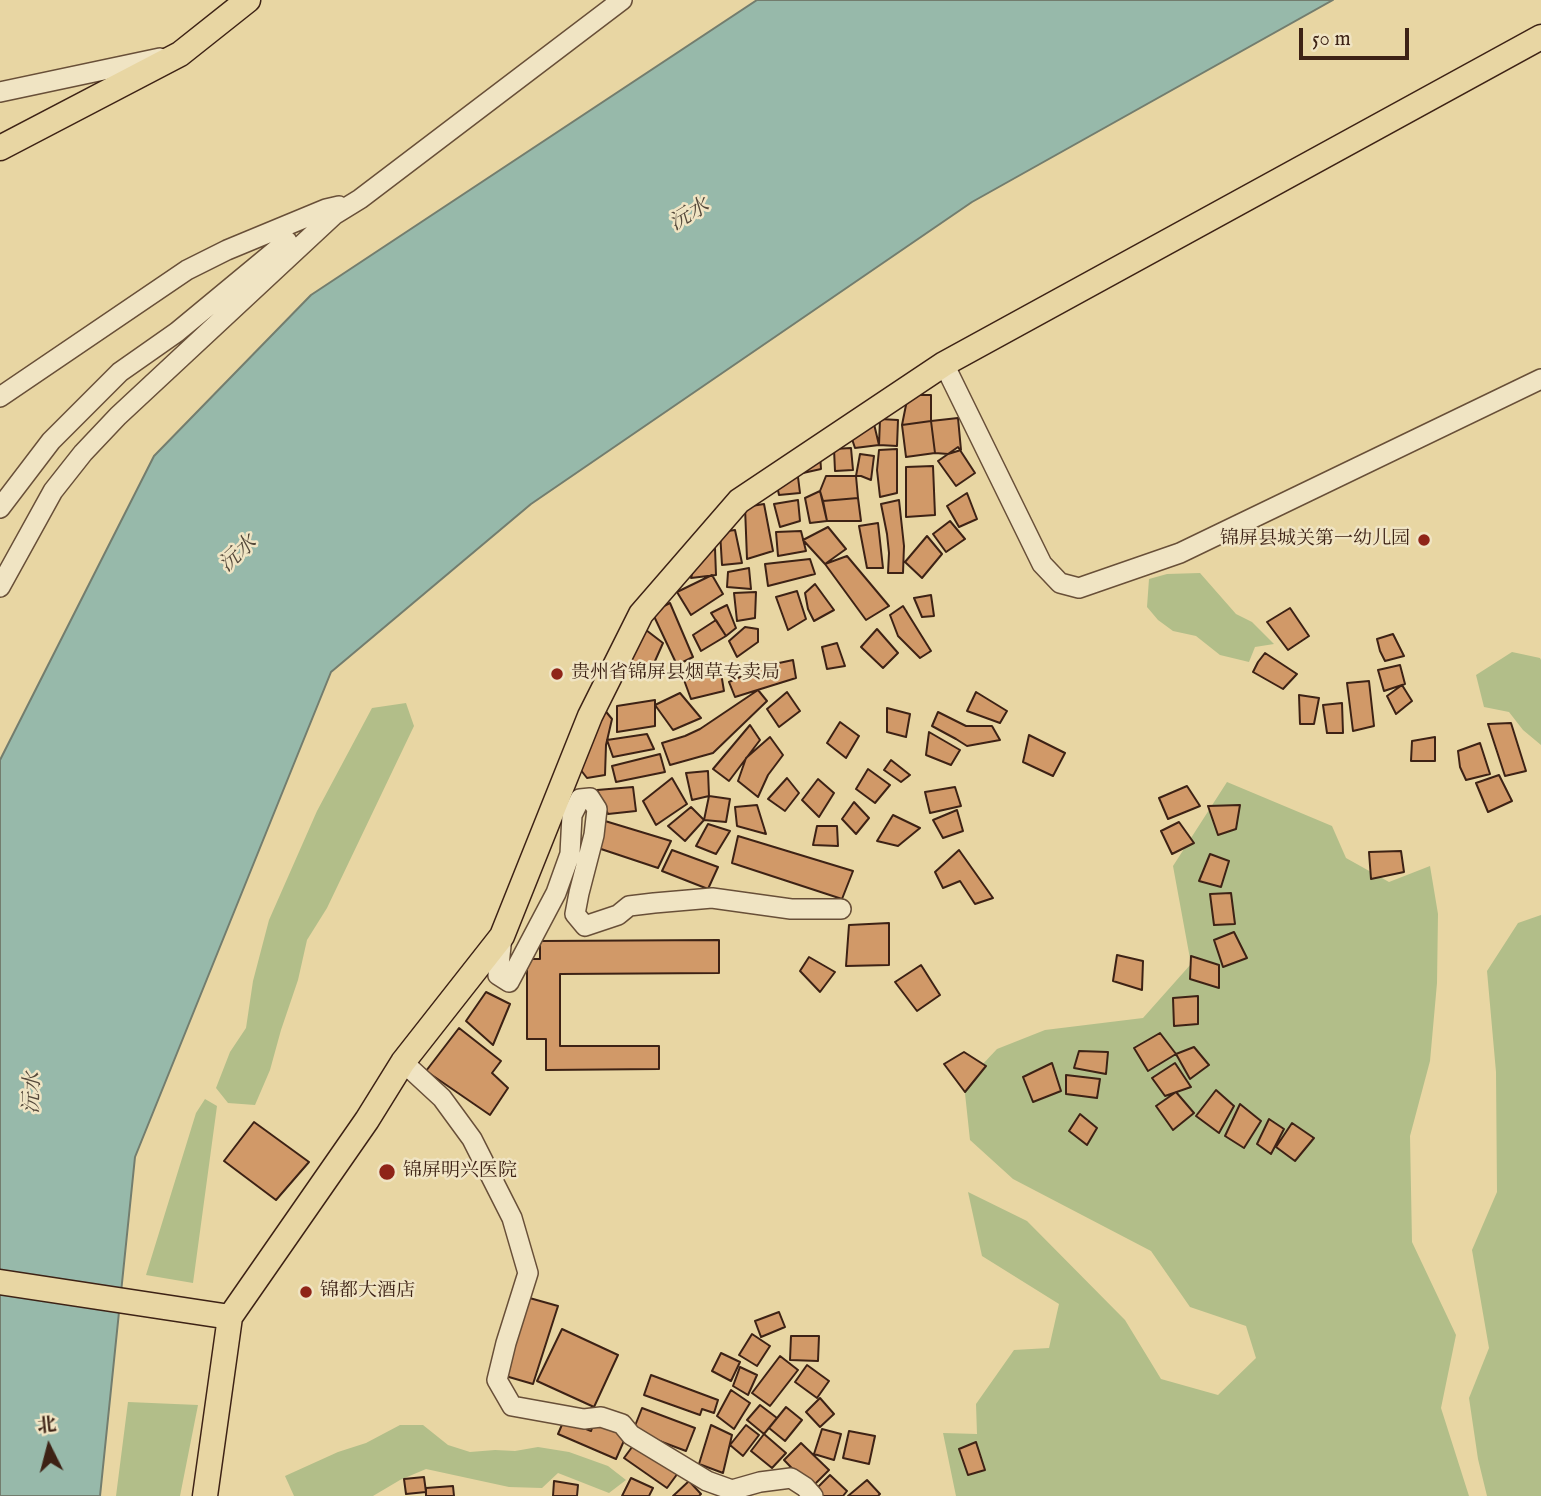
<!DOCTYPE html>
<html>
<head>
<meta charset="utf-8">
<style>
	body { margin:0 }
	#map { position:relative; width:1541px; height:1496px; overflow:hidden; background:#e8d6a3; font-family:"IM FELL English","Noto Serif SC",serif }
	canvas { display:block }
	.north { position:absolute; left:14px; top:1412px; width:70px; height:70px; -webkit-text-stroke:5px #f0e4c3; paint-order:stroke; rotate:354deg; font-size:19px; font-weight:700; line-height:28px; text-align:center; color:#3d2215 }
	.north::after { content:''; display:block; margin:auto; width:24px; height:32px; background:#3d2215; clip-path:polygon(50% 0,100% 100%,50% 72%,0 100%) }
	.scale { position:absolute; left:1299px; top:28px; width:110px; height:32px; box-sizing:border-box; border:4px solid #3d2215; border-top:0; padding-left:9px; font-size:21px; line-height:24px; white-space:nowrap; color:#3d2215; -webkit-text-stroke:5px #f0e4c3; paint-order:stroke }
</style>
</head>
<body>
<div id="map">
<canvas width="1541" height="1496"></canvas>
<div class="north">北</div>
<div class="scale">50 m</div>
</div>
<script>
const context = document.querySelector('canvas').getContext('2d');
context.lineJoin = 'round';
function fillPath(path, color) {
  context.fillStyle = color;
  context.fill(path, 'evenodd');
}
function strokePath(path, color, width, dash) {
  context.strokeStyle = color;
  context.lineWidth = width;
  context.lineCap = dash ? 'butt' : 'round';
  context.setLineDash(dash || []);
  context.stroke(path);
}
function drawText(font, color, halo, rows, align = 'center') {
  context.font = font + ' "IM FELL English","Noto Serif SC",serif';
  context.lineWidth = 5;
  context.setLineDash([]);
  context.textBaseline = 'middle';
  context.strokeStyle = halo;
  context.fillStyle = color;
  for (const [text, x, y, turn = 0] of rows) {
    context.save();
    context.translate(x, y);
    context.rotate((+turn || 0) * Math.PI / 180);
    context.textAlign = isNaN(turn) ? turn : align;
    if (halo) context.strokeText(text, 0, 0);
    context.fillText(text, 0, 0);
    context.restore();
  }
}
fillPath(new Path2D(`
	M1200,573L1236,614L1252,622L1274,644L1255,647L1249,662L1220,655L1196,636L1173,631L1158,620L1147,607L1149,579L1167,574Z
	M1512,652L1540,658L1541,660V745L1523,730L1509,712L1484,707L1476,675Z
	M406,703L414,726L327,908L307,940L298,980L281,1030L270,1070L255,1105L228,1103L216,1088L230,1052L246,1028L253,981L269,920L317,811L372,708Z
	M1227,782L1332,826L1346,858L1389,882L1430,866L1438,914L1437,983L1430,1061L1410,1136L1412,1242L1456,1335L1441,1408L1469,1496H956L943,1433L977,1434L976,1404L1014,1350L1049,1348L1059,1304L982,1256L968,1192L1027,1221L1125,1320L1161,1379L1218,1395L1256,1358L1246,1326L1190,1307L1151,1251L1013,1179L970,1140L964,1084L997,1049L1045,1030L1143,1018L1191,964L1173,866Z
	M1541,915V1496H1487L1478,1459L1469,1398L1489,1348L1472,1250L1497,1192L1496,1072L1487,971L1518,923Z
	M205,1099L217,1106L193,1283L146,1275L196,1113Z
	M128,1402L198,1405L180,1496H116Z
	M400,1425H423L448,1445L470,1452L495,1450L515,1451L538,1447L569,1452L608,1466L626,1480L609,1493L558,1473L542,1488L509,1487L426,1469L400,1480L373,1496H294L285,1476L338,1452L366,1443Z`), '#b2be89');
const water = new Path2D(`
	M757,0H1333L972,202L531,504L331,672L135,1157L100,1496H0V760L154,456L311,295Z`);
fillPath(water, '#97b9aa');
strokePath(water, '#737d6e', 2);
const building = new Path2D(`
	M908,395H931V421L902,425Z
	M958,418L961,450L948,454L935,453L931,421Z
	M880,419L898,420L897,446L879,445Z
	M931,421L935,453L906,457L902,425Z
	M874,424L879,445L855,448L850,433Z
	M958,447L975,473L956,486L938,461Z
	M851,448L853,470L835,471L834,449Z
	M897,449V493L880,497L877,470L879,450Z
	M820,454L821,469L803,473L804,463Z
	M860,454L874,456L871,480L861,476H856Z
	M933,466L935,515L906,517V467Z
	M797,469L800,493L779,495L776,481Z
	M826,476H856L858,498L823,501L820,491Z
	M820,491L827,521L810,523L805,498Z
	M967,493L977,519L959,527L947,506Z
	M858,498L861,521H827L823,501Z
	M798,500L800,521L780,527L774,504Z
	M899,500L904,546L903,573H888L889,553L887,534L881,504Z
	M764,504L773,551L747,559L745,507Z
	M950,521L965,539L946,552L933,534Z
	M878,523L883,568H867L859,526Z
	M828,527L846,549L825,564L803,540Z
	M735,530L742,563L722,565L720,532Z
	M801,531L806,551L778,556L776,532Z
	M927,536L942,554L922,578L905,562Z
	M715,548L716,575L691,578L696,558Z
	M847,556L889,606L866,620L825,564Z
	M810,559L815,574L768,586L765,564Z
	M749,568L751,589L727,587L728,572Z
	M712,575L723,594L691,615L677,592Z
	M815,584L834,610L814,621L808,609L805,593Z
	M797,591L806,619L788,630L776,597Z
	M756,592L755,618L737,621L734,593Z
	M931,595L934,616L922,617L914,598Z
	M670,603L693,657L677,665L652,612Z
	M727,605L736,628L726,636L711,613Z
	M903,606L931,651L920,658L898,636L890,615Z
	M1290,608L1309,636L1288,650L1267,622Z
	M716,620L726,636L701,651L693,635Z
	M745,627L758,629V642L737,657L729,641Z
	M877,629L898,653L883,668L861,647Z
	M646,630L663,643L647,679L625,662Z
	M1393,634L1404,656L1385,661L1380,651L1377,639Z
	M837,643L845,666L827,669L822,647Z
	M1265,653L1297,674L1283,689L1253,672L1258,662Z
	M793,660L796,678L735,697L729,682L765,666Z
	M1400,665L1405,684L1384,691L1378,670Z
	M721,673L724,691L691,699L684,680Z
	M1369,681L1374,726L1353,731L1347,683Z
	M1402,685L1412,701L1396,714L1387,696Z
	M758,690L767,701L713,753L670,765L662,743L685,736L700,729Z
	M787,692L800,711L779,727L767,709Z
	M976,692L1007,711L1000,723L967,711Z
	M680,693L701,718L673,730L655,705Z
	M1299,695L1319,698L1314,724H1300Z
	M655,700V726L617,732V706Z
	M1342,703L1343,733H1327L1323,705Z
	M603,708L612,719L606,745L605,775L587,778L580,769Z
	M887,708L910,714L906,737L887,732Z
	M938,712L966,726H992L1000,740L967,746L956,739L932,726Z
	M840,722L859,736L846,758L827,743Z
	M1511,723L1526,771L1505,776L1488,724Z
	M750,725L760,740L729,781L713,769Z
	M929,732L960,750L951,765L926,755Z
	M647,734L654,749L613,757L607,740Z
	M1029,735L1065,753L1053,776L1023,762Z
	M770,737L783,755L768,775L758,797L738,781L746,758Z
	M1435,737V761H1411L1412,741Z
	M1480,743L1490,774L1466,780L1460,767L1458,751Z
	M660,754L665,772L616,782L612,766Z
	M891,760L910,775L901,782L884,770Z
	M868,769L890,785L875,803L856,789Z
	M708,771L709,796L692,800L686,773Z
	M1499,775L1512,801L1488,812L1476,783Z
	M672,778L687,804L656,825L643,801Z
	M787,778L799,793L785,811L768,799Z
	M818,779L834,793L819,817L802,800Z
	M1187,786L1200,806L1168,819L1159,798Z
	M633,787L636,811L608,814L597,790Z
	M955,787L961,806L930,813L925,792Z
	M709,796L730,799L726,822L704,820Z
	M854,802L869,818L856,834L842,819Z
	M757,805L766,834L737,826L735,807Z
	M1240,805L1236,829L1218,835L1208,806Z
	M691,807L704,820L685,841L668,826Z
	M957,810L963,831L943,838L933,820Z
	M893,815L920,828L898,846L877,841Z
	M605,821L671,841L658,868L598,848Z
	M1179,822L1194,843L1172,854L1161,831Z
	M708,824L730,831L716,854L696,846Z
	M817,826H837L838,846L813,845Z
	M738,836L853,871L842,899L732,863Z
	M672,850L718,867L708,889L662,871Z
	M959,850L993,898L975,904L960,881L943,888L935,872Z
	M1401,851L1404,872L1371,879L1369,852Z
	M1210,854L1229,861L1221,887L1199,881Z
	M1231,893L1235,924L1214,925L1210,894Z
	M889,923V965L846,966L849,925Z
	M1234,932L1247,958L1223,967L1214,940Z
	M719,940V973L560,974V1046H659V1069L546,1070V1039H527V959H540V941Z
	M1117,955L1143,961L1142,990L1113,981Z
	M1191,956L1219,965V988L1190,979Z
	M809,957L835,972L820,992L800,971Z
	M921,965L940,995L917,1011L895,982Z
	M486,992L510,1004L493,1045L466,1021Z
	M1198,996V1024L1174,1026L1173,998Z
	M459,1028L501,1061L492,1073L508,1088L490,1115L426,1071Z
	M1160,1033L1176,1054L1148,1071L1134,1048Z
	M1194,1047L1209,1065L1190,1079L1176,1054Z
	M1079,1051L1108,1052L1106,1074L1074,1068Z
	M964,1052L986,1066L965,1092L944,1064Z
	M1052,1063L1061,1091L1033,1102L1023,1077Z
	M1175,1063L1191,1087L1165,1096L1152,1078Z
	M1066,1075L1100,1079L1097,1098L1066,1094Z
	M1216,1090L1234,1106L1219,1133L1196,1116Z
	M1176,1092L1194,1113L1173,1130L1156,1106Z
	M1240,1104L1261,1121L1244,1148L1225,1136Z
	M1080,1114L1097,1128L1087,1145L1069,1131Z
	M1269,1119L1284,1129L1271,1154L1257,1144Z
	M254,1122L309,1162L276,1200L224,1161Z
	M1292,1123L1314,1138L1295,1161L1276,1147Z
	M526,1297L558,1306L533,1384L502,1375Z
	M779,1312L785,1327L761,1337L755,1321Z
	M562,1329L618,1355L594,1407L537,1381Z
	M752,1334L770,1346L757,1366L739,1355Z
	M791,1336H819L818,1361L790,1360Z
	M721,1353L740,1362L731,1381L712,1371Z
	M780,1356L798,1370L770,1406L752,1393Z
	M807,1365L829,1381L817,1398L795,1382Z
	M740,1367L757,1375L748,1395L733,1386Z
	M651,1375L718,1400L714,1413L702,1409L700,1415L644,1395Z
	M731,1390L750,1403L734,1429L717,1416Z
	M820,1398L834,1414L820,1427L806,1412Z
	M760,1405L777,1418L764,1434L747,1420Z
	M786,1407L802,1420L785,1441L769,1428Z
	M642,1408L695,1428L686,1451L633,1431Z
	M564,1420L591,1431L594,1423L626,1436L616,1459L558,1434Z
	M711,1425L732,1435L723,1473L699,1464Z
	M746,1425L759,1435L743,1456L730,1445Z
	M822,1429L841,1434L834,1460L814,1454Z
	M849,1431L875,1436L869,1464L843,1458Z
	M764,1434L786,1453L772,1468L751,1451Z
	M976,1442L985,1470L968,1475L959,1449Z
	M635,1443L678,1473L667,1488L624,1458Z
	M801,1443L829,1470L811,1488L784,1460Z
	M830,1475L847,1491L843,1496H822L815,1490Z
	M424,1477L426,1492L406,1494L404,1479Z
	M631,1478L653,1488L649,1496H622Z
	M867,1480L880,1494L878,1496H848Z
	M554,1481L578,1485L577,1496H553Z
	M689,1481L701,1494L699,1496H673Z
	M453,1486L454,1496H426V1488Z`);
fillPath(building, '#d19968');
strokePath(building, '#3d2215', 2);
const minor = new Path2D(`
	M0,92L160,58
	M944,364L1042,564L1060,583L1079,588L1180,553L1541,379
	M0,397L187,270L227,250L326,209L339,206
	M0,508L51,441L120,372L177,332L287,241
	M0,587L53,491L83,453L118,416L334,215L360,199L622,0
	M502,936L498,975L509,982L556,893L570,854L572,815L580,799L590,798L597,809L594,835L579,893L575,914L585,926L618,915L629,906L654,903L712,898L791,909H841
	M403,1062L442,1098L472,1139L512,1218L528,1273L506,1343L497,1380L512,1406L584,1419L601,1417L622,1424L631,1435L707,1481L732,1490L760,1482L791,1478L805,1487L813,1496`);
const major = new Path2D(`
	M0,148L180,54L248,0
	M0,1282L230,1317
	M205,1496L230,1317L367,1120L403,1062L502,936L590,716L641,614L739,501L944,364L1541,37`);
strokePath(minor, '#684f38', 22);
strokePath(major, '#3d2215', 27);
strokePath(minor, '#f0e4c3', 19);
strokePath(major, '#e8d6a3', 24);
for (const [x, y, r, color] of [
	[1424,540,7,"#8f2418"],
	[557,674,7,"#8f2418"],
	[387,1172,9,"#8f2418"],
	[306,1292,7,"#8f2418"]
]) {
  const dot = new Path2D();
  dot.arc(x, y, r, 0, 2 * Math.PI);
  context.fillStyle = color;
  context.fill(dot);
  strokePath(dot, '#f0e4c3', 2.5);
}
drawText('19px', '#3d2215', '#f0e4c3', [
	["锦屏县城关第一幼儿园",1410,540,"right"],
	["贵州省锦屏县烟草专卖局",571,674],
	["锦屏明兴医院",403,1172],
	["锦都大酒店",320,1292]
], 'left');
drawText('italic 21px', '#54483a', '#f0e4c3', [
	["沅水",690,216,-31],
	["沅水",239,555,-43],
	["沅水",34,1093,-88]
]);
</script>
</body>
</html>
